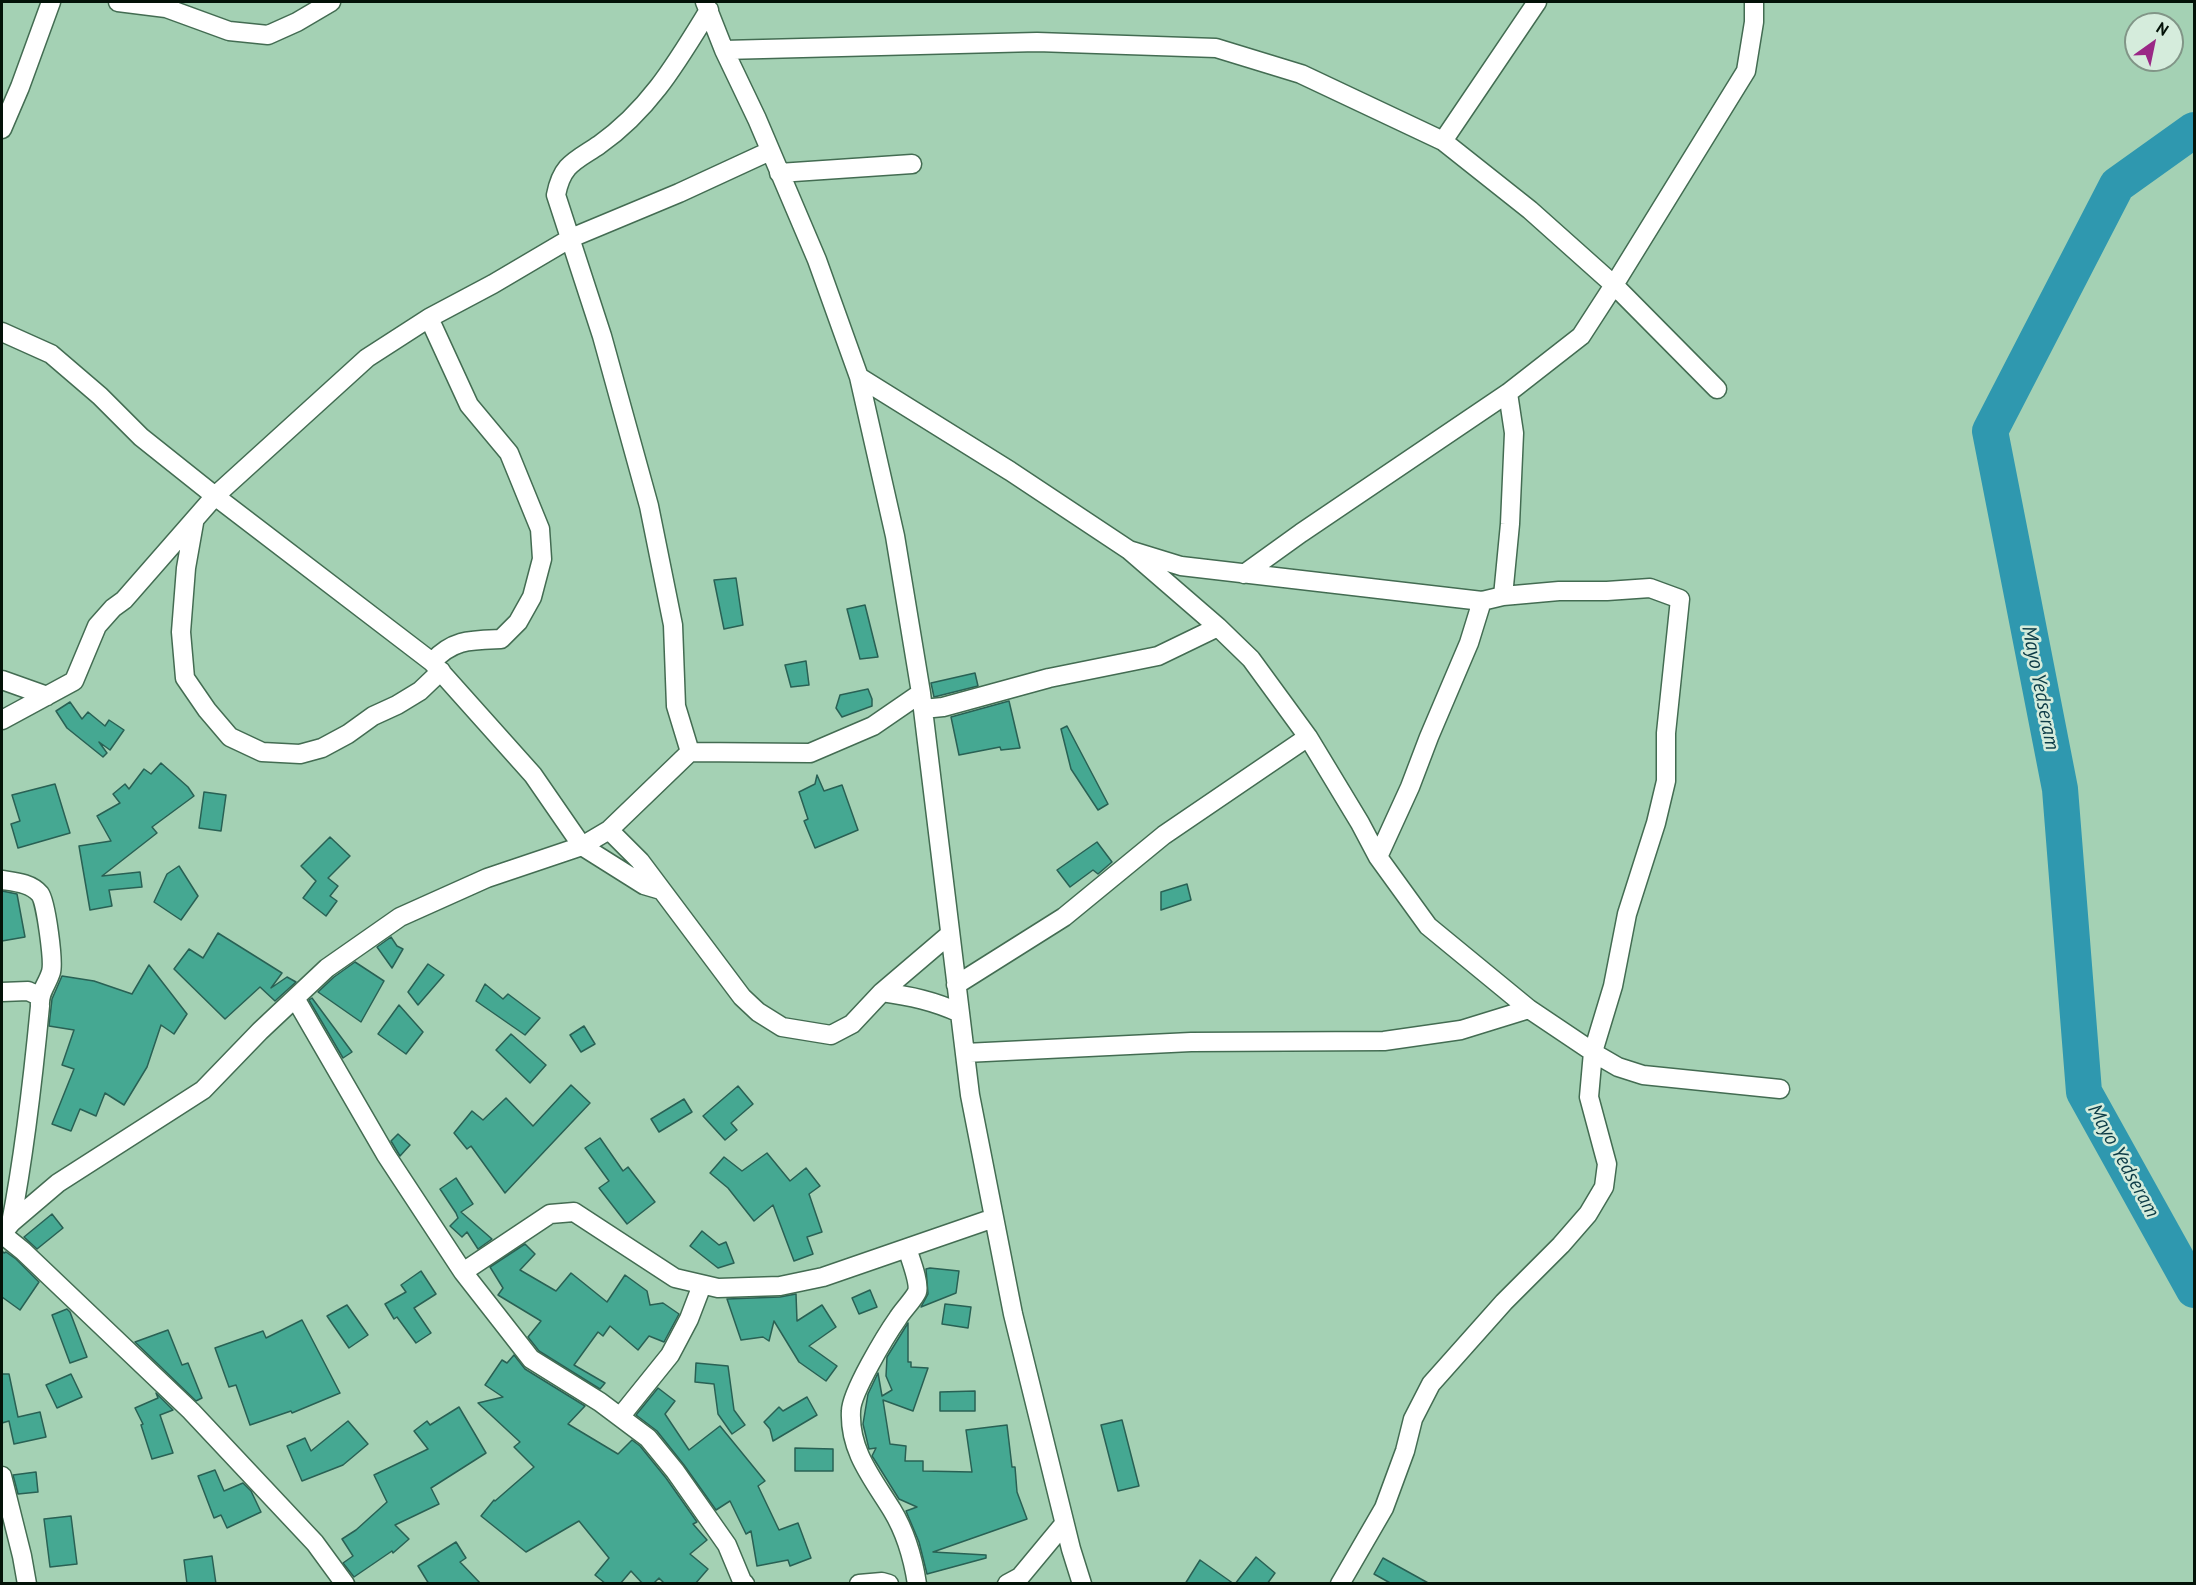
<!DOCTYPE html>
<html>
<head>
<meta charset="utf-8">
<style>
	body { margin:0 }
	#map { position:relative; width:2196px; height:1585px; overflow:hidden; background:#a4d1b4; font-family:"PT Sans",sans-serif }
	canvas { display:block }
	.frame { position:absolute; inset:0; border:3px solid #031208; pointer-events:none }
	.north { position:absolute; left:2124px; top:12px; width:60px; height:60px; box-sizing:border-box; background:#d5ecdc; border:2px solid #819587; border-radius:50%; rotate:33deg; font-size:16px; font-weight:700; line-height:24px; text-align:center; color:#031208 }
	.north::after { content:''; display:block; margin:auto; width:21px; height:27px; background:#9a2886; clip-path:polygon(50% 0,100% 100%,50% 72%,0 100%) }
</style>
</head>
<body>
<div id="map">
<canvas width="2196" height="1585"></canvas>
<div class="frame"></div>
<div class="north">N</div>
</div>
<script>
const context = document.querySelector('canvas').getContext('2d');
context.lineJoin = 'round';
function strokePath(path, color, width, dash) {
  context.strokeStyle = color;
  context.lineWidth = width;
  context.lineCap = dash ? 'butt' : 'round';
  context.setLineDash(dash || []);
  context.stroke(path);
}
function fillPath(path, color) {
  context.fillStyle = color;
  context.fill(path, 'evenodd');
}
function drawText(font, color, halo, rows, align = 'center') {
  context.font = font + ' "PT Sans",sans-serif';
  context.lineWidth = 5;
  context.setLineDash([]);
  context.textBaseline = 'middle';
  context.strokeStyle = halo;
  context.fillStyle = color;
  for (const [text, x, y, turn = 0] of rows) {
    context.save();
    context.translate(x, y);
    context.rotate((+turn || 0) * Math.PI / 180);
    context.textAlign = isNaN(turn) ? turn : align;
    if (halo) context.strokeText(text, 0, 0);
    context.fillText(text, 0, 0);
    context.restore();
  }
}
strokePath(new Path2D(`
	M2194,130L2117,185L1990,431L2060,789L2084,1092L2194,1290`), '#2f98af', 36);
const building = new Path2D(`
	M736,578L743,625L724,629L714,580Z
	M865,605L878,657L860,659L847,609Z
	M806,661L809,685L791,687L785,665Z
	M975,673L978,686L934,697L931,683Z
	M868,689L872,699V706L842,717L836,708L840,695Z
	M1009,701L1020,748L1001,750L1000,747L959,755L951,717Z
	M70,702L82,719L88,712L105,726L109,720L124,730L110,750L99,742L107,753L103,757L67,728L56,711Z
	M1067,726L1108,804L1098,810L1071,769L1061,729Z
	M161,763L188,787L194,796L152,827L157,833L102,876L140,872L142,887L109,890L112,906L90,910L79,846L111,841L97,816L120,803L113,794L125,784L129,789L144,769L151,774Z
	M817,775L824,791L842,785L858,830L815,848L804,821L808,819L799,792L815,784Z
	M55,784L70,833L18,848L11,824L20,821L12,795Z
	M204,792L226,795L221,831L199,828Z
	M330,837L350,856L328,878L338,886L330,896L337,901L326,916L303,898L316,881L301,866Z
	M1097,842L1112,862L1098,874L1093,870L1070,887L1057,870Z
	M179,866L198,896L181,920L154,902L167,874Z
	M1187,884L1191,900L1161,910V892Z
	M2,891L17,894L25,937L2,941Z
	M218,933L282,973L271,988L287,977L296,982L275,1001L260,987L225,1019L174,969L189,949L203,958Z
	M391,937L397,946L403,949L392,968L377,947Z
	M355,962L384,981L361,1022L318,992L334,977Z
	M428,964L444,975L418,1005L408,992Z
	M149,965L187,1014L174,1034L161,1025L147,1067L124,1105L105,1093L96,1116L80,1109L71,1131L52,1124L74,1069L62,1065L74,1030L49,1026L52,999L62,976L94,981L132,994Z
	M485,984L503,999L508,994L540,1018L525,1035L476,1001Z
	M312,998L352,1052L343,1058L309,1000Z
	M399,1005L423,1032L406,1054L378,1034Z
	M584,1026L595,1044L581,1052L570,1035Z
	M511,1034L546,1065L530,1083L496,1050Z
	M571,1085L590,1103L505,1193L471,1146L467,1149L454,1133L472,1111L483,1120L506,1098L533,1126Z
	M738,1086L753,1104L731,1123L737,1130L725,1140L703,1116Z
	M684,1099L692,1112L659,1132L651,1119Z
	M398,1134L410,1145L400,1156L391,1141Z
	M600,1138L623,1171L628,1167L655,1202L627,1224L599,1188L609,1181L585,1148Z
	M767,1153L790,1181L806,1168L820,1186L809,1194L822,1232L807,1237L813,1254L794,1261L773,1205L754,1221L728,1188L710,1173L724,1157L742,1171Z
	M456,1178L473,1204L461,1212L492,1239L478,1249L467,1232L462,1237L450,1226L458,1218L456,1213L440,1189Z
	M52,1214L63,1228L37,1249L24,1237Z
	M702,1231L719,1245L726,1242L734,1263L718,1268L690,1246Z
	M525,1244L535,1254L520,1270L556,1291L571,1273L607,1302L625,1275L647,1291L650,1305L663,1303L679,1314L664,1342L649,1336L638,1350L610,1326L603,1336L598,1332L574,1365L605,1383L600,1389L539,1351L528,1337L541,1321L498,1295L503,1288L490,1267Z
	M2,1251L4,1253L6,1252L16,1259L39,1282L20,1310L2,1297Z
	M930,1268L959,1271L956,1293L921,1307L928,1294L926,1269Z
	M421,1271L436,1294L414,1308L431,1333L416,1343L397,1317L394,1319L385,1304L406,1292L401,1285Z
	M870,1290L877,1307L859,1314L852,1298Z
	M796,1294L797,1321L822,1305L836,1327L809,1346L837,1366L826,1381L799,1362L774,1321L769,1341L763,1337L741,1340L727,1299L780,1297Z
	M945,1304L971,1307L968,1328L942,1324Z
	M347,1305L368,1335L349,1348L327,1316Z
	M67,1309L70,1312L87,1357L70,1363L52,1315Z
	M302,1320L340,1393L292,1413L291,1411L250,1425L236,1385L229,1387L215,1348L263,1331L266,1338Z
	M908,1323V1362H911V1367L928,1368L913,1411L883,1400L890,1444L906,1446L905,1461H923V1471L972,1472L966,1430L1007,1425L1012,1467H1015L1017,1492L1027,1519L933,1552L986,1555V1558L927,1574L919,1542L906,1511L917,1507L899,1499L874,1459L872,1456L876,1448L869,1449L863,1424L868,1394L878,1373L882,1396L892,1390L886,1376L887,1357Z
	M168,1330L182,1365L188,1363L202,1398L196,1401L135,1342Z
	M514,1355L525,1369L585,1406L568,1424L618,1454L632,1440L640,1446L666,1478L697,1522L693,1524L707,1540L690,1554L708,1569L695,1584H665L659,1578L653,1584H643L631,1571L620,1584H606L595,1575L609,1558L579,1521L526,1552L481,1516L494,1500L495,1501L534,1467L514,1447L520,1442L478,1403L503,1397L485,1385L502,1360L507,1363Z
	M696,1363L728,1366L734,1410L745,1425L732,1434L718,1414L714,1384L695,1382Z
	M2,1374H9L18,1417L40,1412L46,1437L14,1444L9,1421L2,1423Z
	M71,1374L82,1397L57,1408L46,1385Z
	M658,1388L675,1401L665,1414L689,1450L720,1426L765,1481L758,1486L779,1530L798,1523L811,1558L790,1566L788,1560L757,1566L751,1531L746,1534L730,1501L716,1510L684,1465L657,1431L636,1415Z
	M975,1391V1411H940V1392Z
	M156,1393L173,1410L160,1415L173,1453L152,1459L141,1425L143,1424L135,1408L158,1398Z
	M807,1397L817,1415L773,1441L770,1429L764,1422L779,1407L783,1411Z
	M459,1407L486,1453L431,1488L439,1504L395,1525L409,1539L393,1553L392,1551L354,1577L343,1563L353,1556L342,1539L356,1530L387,1502L374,1475L428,1449L414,1431L427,1421L430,1425Z
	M1122,1420L1139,1486L1118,1491L1101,1425Z
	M348,1421L368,1444L343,1465L302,1481L287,1446L305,1438L311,1451Z
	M795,1448L833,1449V1471H795Z
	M215,1470L224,1491L243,1483L251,1491L261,1512L227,1528L221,1515L214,1518L198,1476Z
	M36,1472L38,1492L18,1494L13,1475Z
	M71,1516L77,1564L50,1567L44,1519Z
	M456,1542L466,1558L460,1562L481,1584H429L418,1566Z
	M212,1556L216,1584H187L184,1560Z
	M1256,1557L1275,1573L1267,1584H1235Z
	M1383,1558L1430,1584H1392L1374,1574Z
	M1200,1560L1234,1584H1185Z`);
fillPath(building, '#45a892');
strokePath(building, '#296154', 1.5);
const minor = new Path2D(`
	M118,2L166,8L229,31L268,35L297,22L331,2
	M705,2L724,50L757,119L817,260L859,377L895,536L921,693L970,1095L1013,1314L1071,1549L1082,1584
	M724,50L1037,42L1216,48L1301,74L1443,141L1530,210L1614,285L1581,336L1508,393L1301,533L1244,574
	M2,129L20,87L51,2
	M1443,141L1537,2
	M779,173L912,164
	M429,318L469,405L509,453L540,529L542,559L532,597L518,622L501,639C471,640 453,639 432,662
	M2,332L51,354L100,396L141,437L215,496L432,662L533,775L582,846L644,885L661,890
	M859,377L1010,471L1129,550L1218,627L1251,659L1308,737L1360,823L1378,857L1428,926L1529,1009L1599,1056L1618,1067L1643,1075L1780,1089
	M1717,389L1614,285L1746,71L1754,22V2
	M194,523L186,568L181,632L185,678L207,710L230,737L262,752L300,754L322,748L348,734L373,716L397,705L420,691L441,671
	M1129,550L1181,566L1482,601L1503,596L1559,591H1607L1650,588L1680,599L1666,733V781L1656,823L1627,914L1613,986L1593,1052L1589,1097L1607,1164L1604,1187L1588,1214L1561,1245L1504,1302L1431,1384L1413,1419L1405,1451L1384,1508L1340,1584
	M1503,596L1510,524L1514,433L1508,393
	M2,680L47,696
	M923,709L943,707L1049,678L1158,656L1218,627
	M2,720L74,681L97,626L113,608L124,600L215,496L367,358L429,318L493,284L571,238L679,193L770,151
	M690,752L676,706L673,625L649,506L602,336L556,195C562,164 575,161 599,145C650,109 677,62 709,10
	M609,830L640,861L742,997L758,1012L782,1027L831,1035L852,1024L882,992L950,934
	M1378,857L1410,787L1429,737L1469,643L1482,601
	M2,880C15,882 31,883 40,894C46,902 54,962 51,972C47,985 39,992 40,1006C33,1079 25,1151 11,1223
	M956,985L1064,917L1164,835L1308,737
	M2,992L28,991L39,996
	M882,992C910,996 934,1001 960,1013
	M295,998L386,1155L463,1272L531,1359L600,1402L648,1438L675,1471L727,1545L742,1581L745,1584
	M965,1053L1191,1042L1384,1041L1461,1030L1529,1009
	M2,1234L11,1223L58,1183L203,1090L260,1031L327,968L400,917L487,878L582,846L609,830L690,752L810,753L873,726L921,693
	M2,1234L23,1251L191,1411L315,1543L345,1584
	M907,1248C910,1258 920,1283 917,1292C914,1299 902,1311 898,1318C886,1335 851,1393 851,1411C849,1451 873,1479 892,1510C906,1533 913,1558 917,1584
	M463,1272L550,1214L574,1212L675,1278L718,1288L780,1286L823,1277L994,1218
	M620,1417L670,1355L689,1319L702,1285
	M2,1476L22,1556L27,1584
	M859,1584L882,1582L889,1584
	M1007,1584L1020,1577L1064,1524`);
strokePath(minor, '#436c52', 21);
strokePath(minor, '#fff', 18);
drawText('italic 20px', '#0c3b46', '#d5ecdc', [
	["Mayo Yedseram",2040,688,79],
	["Mayo Yedseram",2123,1161,61]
]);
</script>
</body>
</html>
